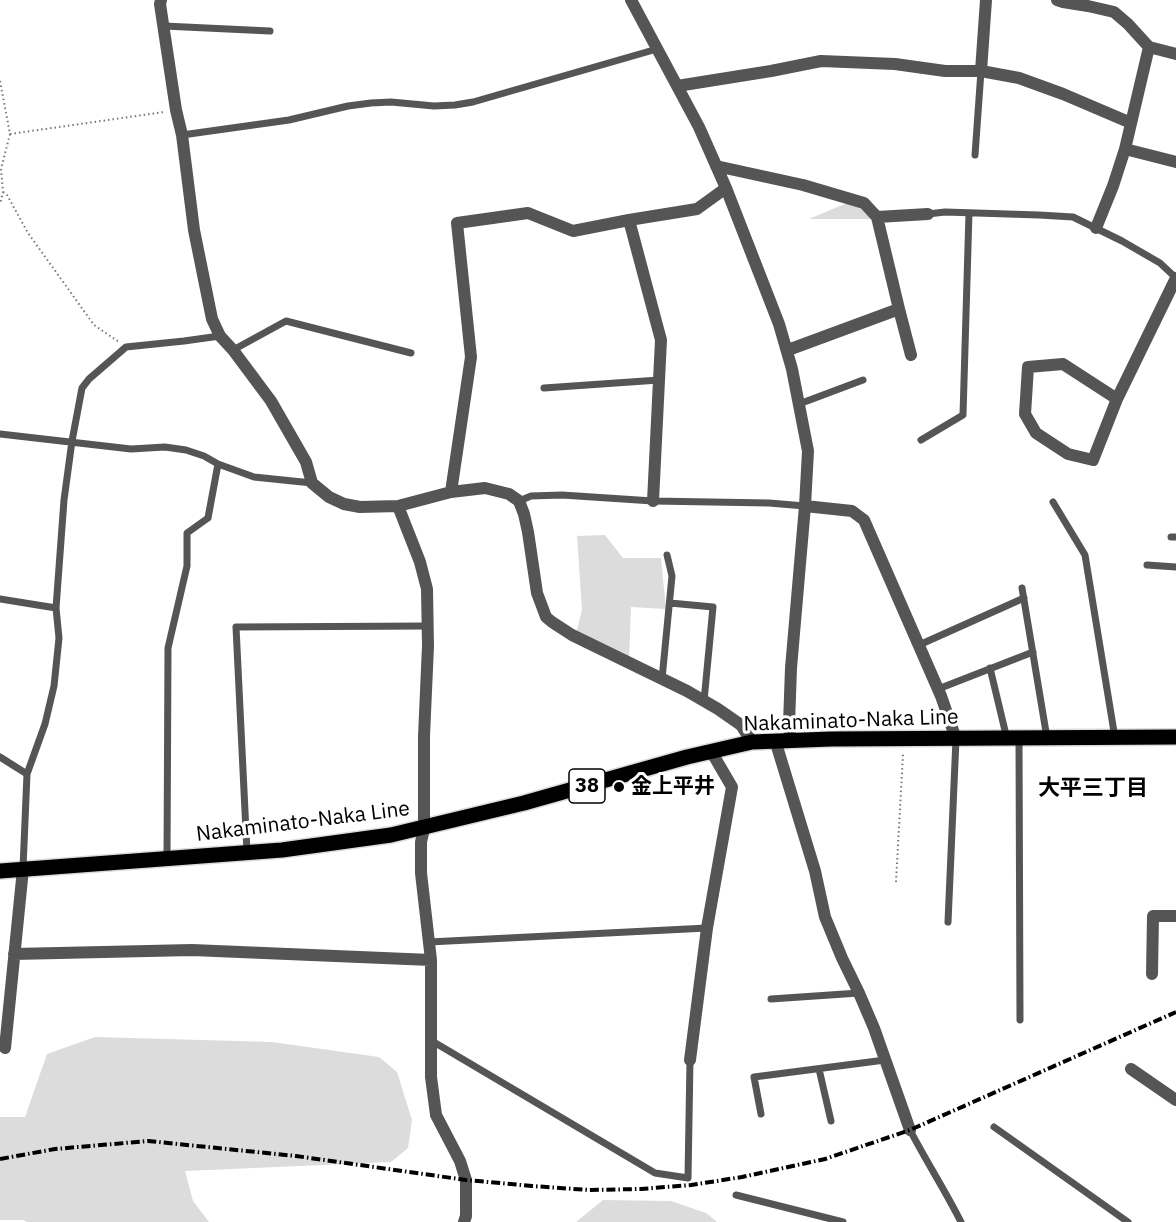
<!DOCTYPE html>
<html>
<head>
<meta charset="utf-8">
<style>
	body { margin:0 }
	canvas { display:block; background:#fff }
</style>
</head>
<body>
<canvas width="1176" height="1222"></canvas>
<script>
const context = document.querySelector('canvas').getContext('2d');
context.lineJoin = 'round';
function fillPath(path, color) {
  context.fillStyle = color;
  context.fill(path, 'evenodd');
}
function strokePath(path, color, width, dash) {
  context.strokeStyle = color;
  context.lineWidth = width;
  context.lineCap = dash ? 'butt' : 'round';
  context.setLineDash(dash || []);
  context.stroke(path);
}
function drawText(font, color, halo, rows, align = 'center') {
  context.font = font + ' "IBM Plex Sans","Noto Sans JP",sans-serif';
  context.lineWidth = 6;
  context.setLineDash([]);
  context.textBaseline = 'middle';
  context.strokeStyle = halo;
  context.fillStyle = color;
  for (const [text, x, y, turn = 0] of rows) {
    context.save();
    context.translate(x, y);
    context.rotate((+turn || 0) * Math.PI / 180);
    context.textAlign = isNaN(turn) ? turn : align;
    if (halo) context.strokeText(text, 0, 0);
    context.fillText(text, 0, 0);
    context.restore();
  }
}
fillPath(new Path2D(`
	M847,203L863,207L872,219H809Z
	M605,535L623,558H661L666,609L631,607L629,659L576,634L582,610L577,536Z
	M95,1037L272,1042L379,1057L397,1072L412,1120L408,1148L391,1162L185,1171L193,1201L209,1222H27L23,1220H0V1117H25L47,1054Z
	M603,1200L671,1201L706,1213L717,1222H576Z`), '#dcdcdc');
const primary = new Path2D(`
	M0,871L282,850L391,835L524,803L687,757L752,742L831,739L1176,737`);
strokePath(primary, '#dbdbdb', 18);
strokePath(new Path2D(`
	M0,81L10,134L1,169L3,192L0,204
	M10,134L164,112
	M3,192L7,195L28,233L94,325L119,342
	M896,882L903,754`), '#777', 2, [1.5, 3]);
strokePath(new Path2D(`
	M164,26L270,31
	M182,135L289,120L348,106L371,103L391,102L434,106L455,105L473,102L657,49
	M975,155L981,71
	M928,214L945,212L1039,215L1073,217L1122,241L1160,263L1176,278
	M233,350L286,321L411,353
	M544,388L659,380
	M799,404L863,380
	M0,434L131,449L165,447L186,450L204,456L218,464L254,477L312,483
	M921,440L963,415L969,213
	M519,501L531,496L562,495L653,501L769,503L805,506
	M1053,502L1085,555L1115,738
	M1171,537H1176
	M1147,565L1176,567
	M1022,588L1047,738
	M0,599L56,608
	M670,603L713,607L704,701
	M919,645L1024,598
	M990,668L1007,739
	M662,679L672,576L667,555
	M938,689L1033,652
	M1019,739L1020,1020
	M0,757L27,774
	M247,852L236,627L428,626
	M167,859L168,648L187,566V533L208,518L218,464
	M23,868L27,774L45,724L54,686L59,638L56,608L64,500L72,441L82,388L89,379L126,347L184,341L220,336
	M948,922L956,739
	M429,942L707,928
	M771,999L859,993
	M432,1041L655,1173L688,1178L690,1060
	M819,1069L831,1121
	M761,1114L754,1077L885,1060
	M994,1127L1128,1222
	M910,1130C926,1161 945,1190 961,1222
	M736,1195L843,1222`), '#555', 7);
strokePath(new Path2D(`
	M161,0L160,4L176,110L182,135L194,230L212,319L220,336L233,350L271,401L306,462L312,483L329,497L344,504L360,507L398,506L451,492L485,488L509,494L519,501L524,514L528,532L537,593L546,617L552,622L572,635L687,691L718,709L741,725L752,742
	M631,0L699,127L726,188L779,324L792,369L808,451L805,506L791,668L789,724L791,740
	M1057,0L1063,2L1088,6L1114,12L1128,24L1149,47L1176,54
	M981,71L986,0
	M677,86L771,71L821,61L895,64L945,71H981L1019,78L1063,94L1131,123
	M1125,149L1176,162
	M716,166L803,185L864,203L877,217L928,214
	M877,217L899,309L911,355
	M629,220L661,340L653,501
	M1096,228L1113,186L1125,149L1149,47
	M788,350L899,309
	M1117,399L1063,364L1028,367L1025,414L1036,433L1068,454L1093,460L1117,399L1176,278
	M451,492L471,357L457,223L528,213L573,231L629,220L697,209L726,188
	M398,506L420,562L427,589L428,646L424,736V829L421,842V873L431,960V1077L436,1115L460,1161L466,1180V1216L464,1222
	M805,506L852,511L864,520L941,696L956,739
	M775,740L815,871L825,917L842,958L859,993L874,1028L910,1130
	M14,954L192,950L431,960
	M1152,974L1153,916H1176
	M5,1048L23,869
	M690,1060L707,928L732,787L711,751
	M1131,1069L1176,1100`), '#555', 12);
strokePath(primary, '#000', 15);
strokePath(new Path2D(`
	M0,1159L55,1149L148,1141L296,1156L466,1180L532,1186L589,1190L641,1189L691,1185L742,1177L825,1159L910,1130L1176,1012`), '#000', 4, [9, 3, 1.5, 3]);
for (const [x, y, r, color] of [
	[619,787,6,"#000"]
]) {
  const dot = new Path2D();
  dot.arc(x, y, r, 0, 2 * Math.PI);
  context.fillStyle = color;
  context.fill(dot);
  strokePath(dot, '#fff', 2);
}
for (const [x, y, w] of [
	[587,786,36]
]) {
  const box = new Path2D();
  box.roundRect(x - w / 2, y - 17, w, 34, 4.5);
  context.fillStyle = '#fff';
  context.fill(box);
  strokePath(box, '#000', 1.5);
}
drawText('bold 20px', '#000', null, [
	["38",587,786]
]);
drawText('21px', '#000', '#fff', [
	["Nakaminato-Naka Line",851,721,-2],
	["Nakaminato-Naka Line",303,822,-7]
]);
drawText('bold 21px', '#000', '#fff', [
	["金上平井",631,787]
], 'left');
drawText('bold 22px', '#000', '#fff', [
	["大平三丁目",1093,789]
]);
</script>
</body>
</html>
